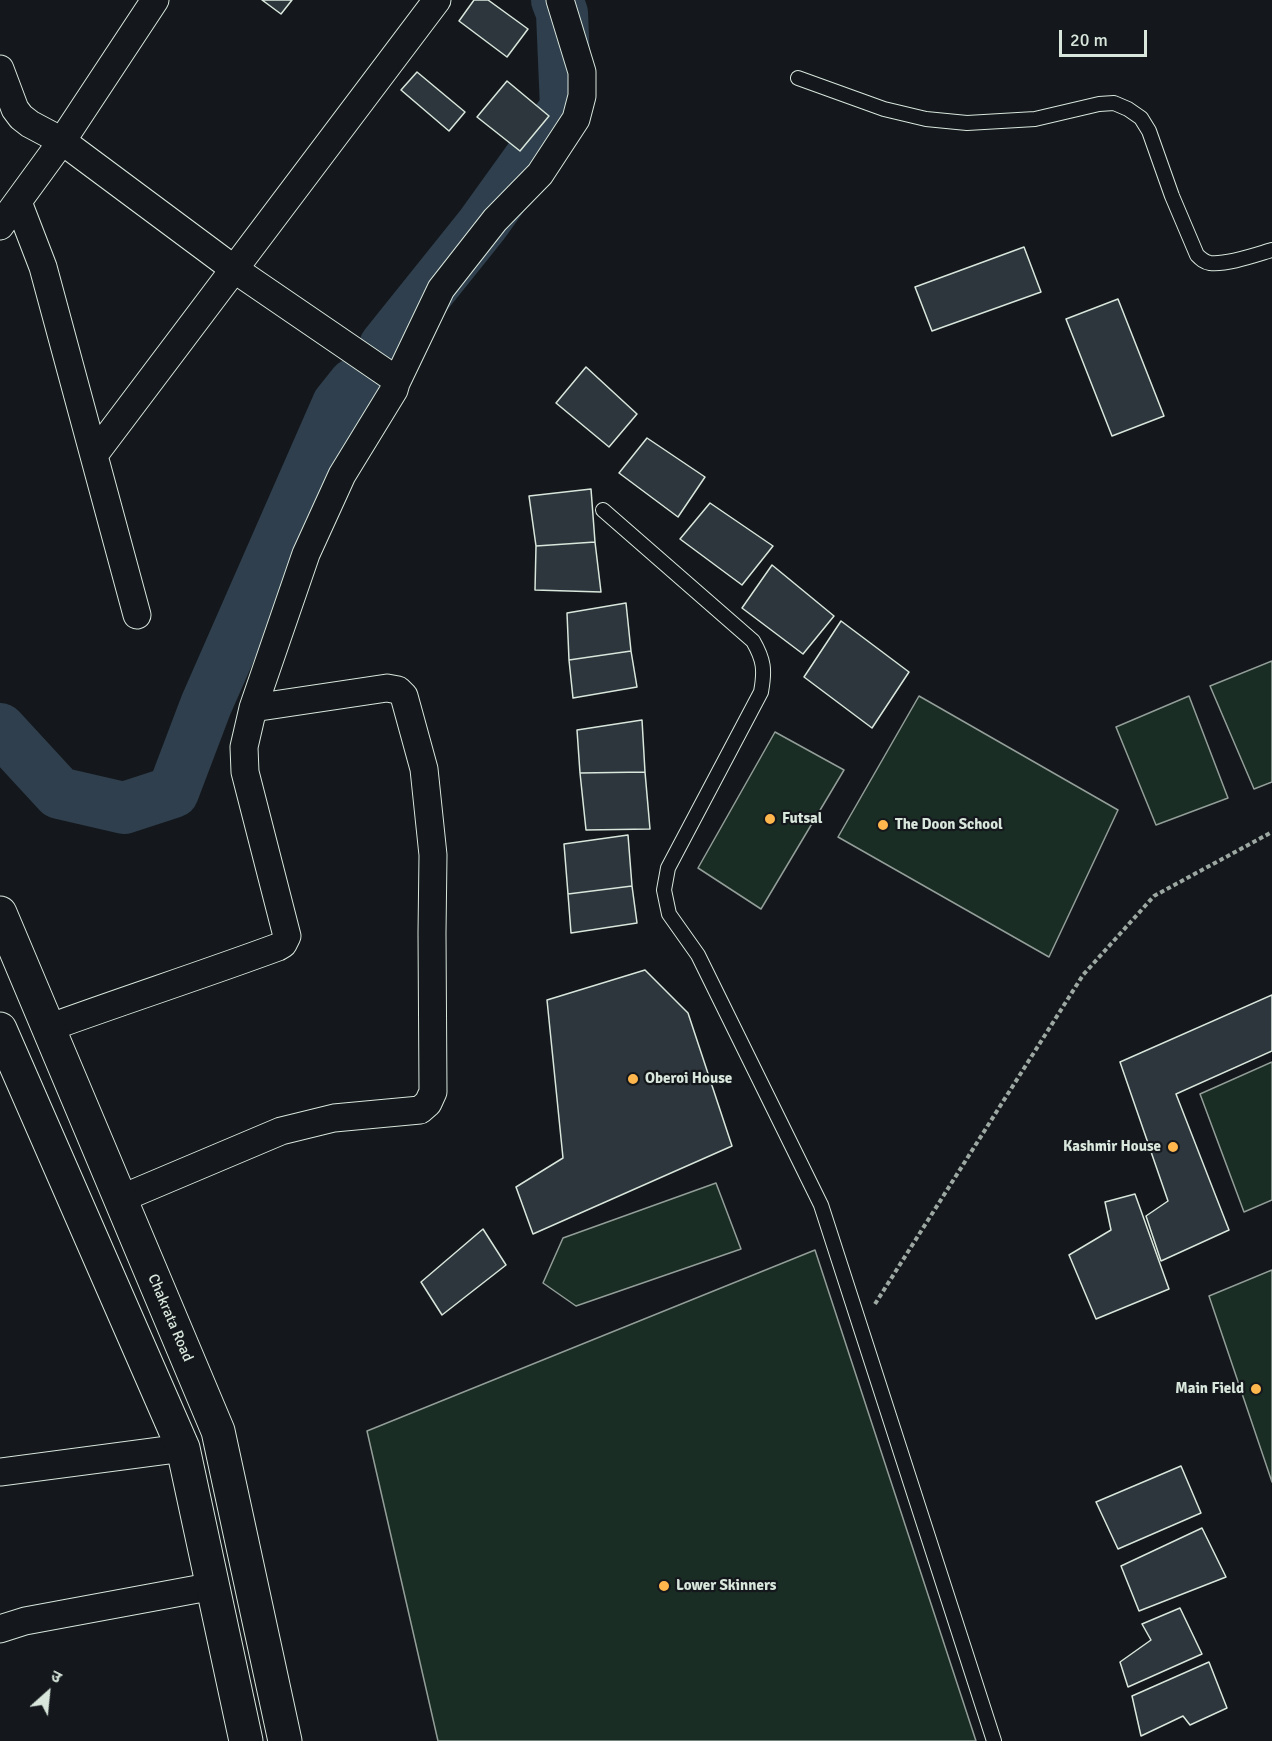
<!DOCTYPE html>
<html>
<head>
<meta charset="utf-8">
<style>
	body { margin:0 }
	#map { position:relative; width:1272px; height:1741px; overflow:hidden; background:#14181c; font-family:Signika,"Noto Sans Devanagari",sans-serif }
	canvas { display:block }
	.north { position:absolute; left:18px; top:1663px; width:60px; height:60px; -webkit-text-stroke:4px #14181c; paint-order:stroke; rotate:27deg; font-size:16px; font-weight:700; line-height:24px; text-align:center; color:#d8e6dc }
	.north::after { content:''; display:block; margin:auto; width:21px; height:27px; background:#d8e6dc; clip-path:polygon(50% 0,100% 100%,50% 72%,0 100%) }
	.scale { position:absolute; left:1059px; top:30px; width:88px; height:27px; box-sizing:border-box; border:3px solid #d8e6dc; border-top:0; padding-left:8px; font-size:18px; line-height:21px; white-space:nowrap; color:#d8e6dc; -webkit-text-stroke:4px #14181c; paint-order:stroke }
</style>
</head>
<body>
<div id="map">
<canvas width="1272" height="1741"></canvas>
<div class="north">उ</div>
<div class="scale">20 m</div>
</div>
<script>
const context = document.querySelector('canvas').getContext('2d');
context.lineJoin = 'round';
function fillPath(path, color) {
  context.fillStyle = color;
  context.fill(path, 'evenodd');
}
function strokePath(path, color, width, dash) {
  context.strokeStyle = color;
  context.lineWidth = width;
  context.lineCap = dash ? 'butt' : 'round';
  context.setLineDash(dash || []);
  context.stroke(path);
}
function drawText(font, color, halo, rows, align = 'center') {
  context.font = font + ' Signika,sans-serif';
  context.lineWidth = 4.5;
  context.setLineDash([]);
  context.textBaseline = 'middle';
  context.strokeStyle = halo;
  context.fillStyle = color;
  for (const [text, x, y, turn = 0] of rows) {
    context.save();
    context.translate(x, y);
    context.rotate((+turn || 0) * Math.PI / 180);
    context.textAlign = isNaN(turn) ? turn : align;
    if (halo) context.strokeText(text, 0, 0);
    context.fillText(text, 0, 0);
    context.restore();
  }
}
const green = new Path2D(`
	M1272,661V782L1254,789L1210,686Z
	M919,696L1118,810L1049,957L838,837Z
	M1189,696L1228,798L1156,825L1116,727Z
	M775,732L844,770L761,909L698,868Z
	M1272,1062V1200L1244,1212L1200,1094Z
	M716,1183L741,1249L576,1306L543,1283L563,1238Z
	M815,1250L976,1741H438L367,1431Z
	M1272,1270V1482L1209,1296Z`);
fillPath(green, '#1a2d24');
strokePath(green, '#939e99', 1.5);
strokePath(new Path2D(`
	M385,346L482,225L566,108L562,13L557,0
	M0,729L59,793L124,808L173,792L206,705L338,404L354,384`), '#2f3f4d', 52);
const building = new Path2D(`
	M262,0H292L281,14Z
	M474,0H488L528,29L507,57L459,21Z
	M417,72L465,112L449,131L401,90Z
	M507,81L549,116L520,151L477,117Z
	M1024,247L1041,292L932,331L915,287Z
	M1118,299L1164,416L1112,436L1066,319Z
	M586,367L637,414L609,447L556,403Z
	M647,438L705,477L678,517L619,473Z
	M591,489L595,542L536,546L529,496Z
	M710,503L773,546L742,585L680,539Z
	M595,542L601,592L535,590L536,546Z
	M772,565L834,616L803,654L742,608Z
	M626,603L631,651L569,660L567,613Z
	M841,621L909,672L872,728L804,677Z
	M631,651L637,687L573,698L569,660Z
	M642,720L645,772L580,773L577,730Z
	M645,772L650,829L586,830L580,773Z
	M628,835L632,886L568,894L564,844Z
	M632,886L637,923L571,933L568,894Z
	M645,970L688,1013L732,1146L533,1234L516,1187L563,1158L547,1000Z
	M1272,995V1051L1176,1094L1229,1230L1161,1261L1146,1216L1168,1201L1120,1062Z
	M1135,1194L1169,1289L1096,1319L1069,1255L1111,1230L1105,1202Z
	M483,1229L506,1265L442,1315L421,1282Z
	M1181,1466L1201,1513L1118,1549L1096,1502Z
	M1202,1528L1226,1577L1139,1611L1121,1566Z
	M1180,1608L1202,1654L1128,1687L1120,1662L1151,1640L1142,1624Z
	M1209,1662L1227,1708L1190,1725L1183,1716L1141,1736L1132,1696Z`);
fillPath(building, '#2c363c');
strokePath(building, '#d8e6dc', 1.5);
const service = new Path2D(`
	M798,78L884,109L926,119L967,123L1035,119L1099,104L1114,103L1128,109L1141,118L1149,131L1172,196L1197,255C1201,259 1204,262 1210,263C1227,265 1255,255 1272,250
	M603,510L753,641C764,660 765,670 761,692L668,868L664,890L669,914L698,955L821,1205L994,1741`);
const minor = new Path2D(`
	M0,69L15,109L21,117L30,124L62,141L234,269L392,377L396,383L394,390L342,475L306,554L253,708L244,747L245,772L287,936L283,944L278,947C202,975 125,1000 48,1028
	M18,202L43,267L137,615
	M0,226L62,141L155,0
	M396,383L441,289L495,220L540,174L576,119L582,96V72L560,0
	M94,455L437,0
	M120,1199L281,1131L334,1118L420,1110L428,1103L433,1092L432,933L433,855L424,769L404,696L398,690L387,688L253,708
	M0,1472L183,1448
	M0,1629L25,1621L214,1586`);
const secondary = new Path2D(`
	M0,913L218,1431L285,1741
	M0,1029L183,1448L246,1741`);
strokePath(service, '#d8e6dc', 16);
strokePath(minor, '#d8e6dc', 29);
strokePath(secondary, '#d8e6dc', 35);
strokePath(new Path2D(`
	M875,1304L1083,975L1154,896L1272,832`), '#9da8a2', 4, [4.5, 3]);
strokePath(service, '#14181c', 14);
strokePath(minor, '#14181c', 27);
strokePath(secondary, '#14181c', 33);
for (const [x, y, r, color] of [
	[770,819,6,"#ffb74d"],
	[883,825,6,"#ffb74d"],
	[633,1079,6,"#ffb74d"],
	[1173,1147,6,"#ffb74d"],
	[1256,1389,6,"#ffb74d"],
	[664,1586,6,"#ffb74d"]
]) {
  const dot = new Path2D();
  dot.arc(x, y, r, 0, 2 * Math.PI);
  context.fillStyle = color;
  context.fill(dot);
  strokePath(dot, '#14181c', 2);
}
drawText('bold 15px', '#d8e6dc', '#14181c', [
	["Futsal",782,819],
	["The Doon School",895,825],
	["Oberoi House",645,1079],
	["Kashmir House",1161,1147,"right"],
	["Main Field",1244,1389,"right"],
	["Lower Skinners",676,1586]
], 'left');
drawText('15px', '#d8e6dc', '#14181c', [
	["Chakrata Road",170,1318,67]
]);
</script>
</body>
</html>
